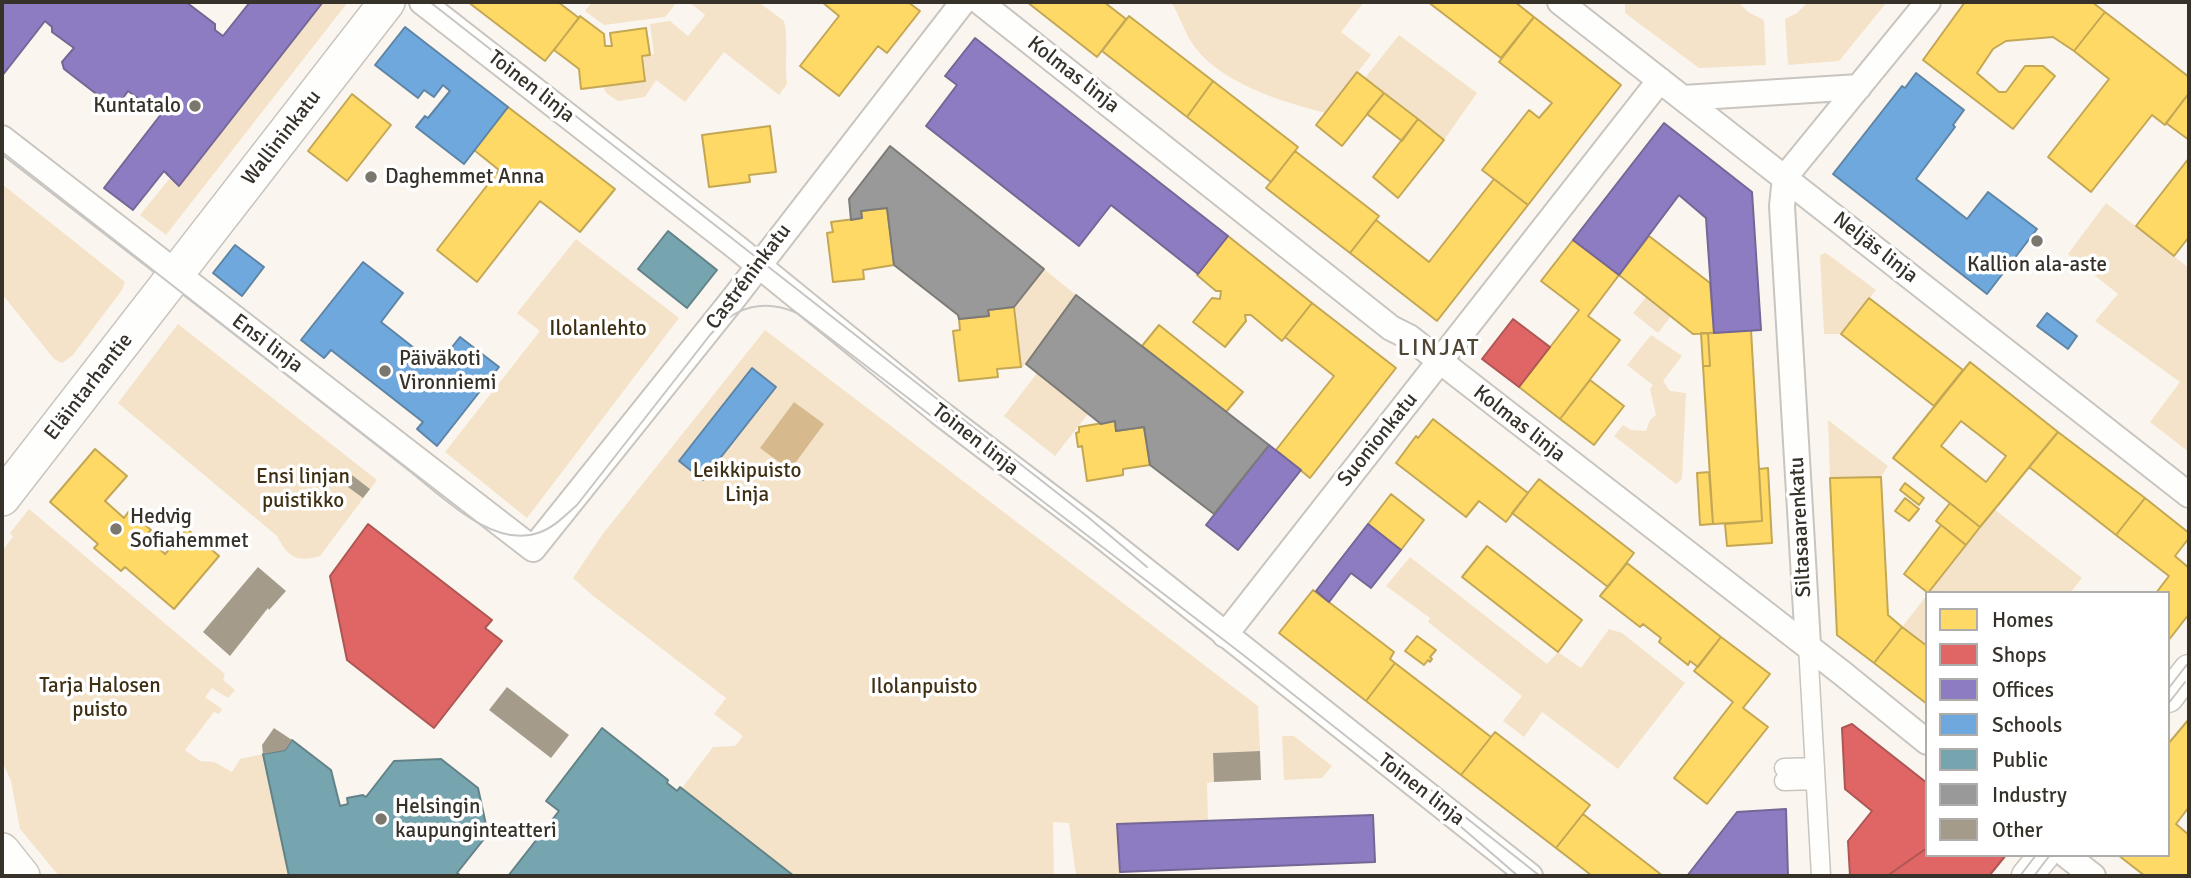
<!DOCTYPE html>
<html>
<head>
<meta charset="utf-8">
<style>
	body { margin:0 }
	#map { position:relative; width:2191px; height:878px; overflow:hidden; background:#faf6ef; font-family:Signika,sans-serif }
	canvas { display:block }
	.frame { position:absolute; inset:0; border:4px solid #363129; pointer-events:none }
	.legend { position:absolute; left:1925px; top:591px; width:245px; height:266px; box-sizing:border-box; background:#fff; border:2px solid #afada9; margin:0; padding:9px 12px; list-style:none; font-size:21px; color:#363129 }
	.legend li { display:flex; align-items:center; gap:14px; height:35px }
	.legend b { width:35px; border:2px solid #afada9 }
</style>
</head>
<body>
<div id="map">
<canvas width="2191" height="878"></canvas>
<div class="frame"></div>
<ul class="legend">
<li><b style="height:19px;background:#ffd966"></b>Homes</li>
<li><b style="height:19px;background:#e06666"></b>Shops</li>
<li><b style="height:19px;background:#8e7cc3"></b>Offices</li>
<li><b style="height:19px;background:#6fa8dc"></b>Schools</li>
<li><b style="height:19px;background:#76a5af"></b>Public</li>
<li><b style="height:19px;background:#999"></b>Industry</li>
<li><b style="height:19px;background:#a49b8b"></b>Other</li>
</ul>
</div>
<script>
const context = document.querySelector('canvas').getContext('2d');
context.lineJoin = 'round';
function fillPath(path, color) {
  context.fillStyle = color;
  context.fill(path, 'evenodd');
}
function strokePath(path, color, width, dash) {
  context.strokeStyle = color;
  context.lineWidth = width;
  context.lineCap = dash ? 'butt' : 'round';
  context.setLineDash(dash || []);
  context.stroke(path);
}
function drawText(font, color, halo, rows, align = 'center') {
  context.font = font + ' Signika,sans-serif';
  context.lineWidth = 7;
  context.setLineDash([]);
  context.textBaseline = 'middle';
  context.strokeStyle = halo;
  context.fillStyle = color;
  for (const [text, x, y, turn = 0] of rows) {
    context.save();
    context.translate(x, y);
    context.rotate((+turn || 0) * Math.PI / 180);
    context.textAlign = isNaN(turn) ? turn : align;
    if (halo) context.strokeText(text, 0, 0);
    context.fillText(text, 0, 0);
    context.restore();
  }
}
fillPath(new Path2D(`
	M323,2H348L166,235L140,215L170,178L179,185Z
	M592,2H677L665,17L604,25L585,11Z
	M689,2H762L761,4L784,21C789,42 784,62 787,84L779,95L724,52L685,102L656,80L645,97L618,101L606,93L603,86L646,78L643,56L654,54L650,24L670,21L688,36L705,15Z
	M1171,2H1268L1272,5L1275,2H1364L1341,32L1371,55L1326,113C1282,102 1215,82 1190,40C1183,28 1179,14 1171,2Z
	M1625,2H1738L1748,12L1764,20L1766,65L1699,68L1625,13Z
	M1808,2H1887L1839,61L1788,65L1785,19L1797,13Z
	M1399,35L1477,93L1444,140L1365,78Z
	M2,184L125,282L122,290L73,355L62,363L54,359L2,294Z
	M2106,203L2189,268V452L2150,422L2180,382L2095,321L2118,294L2068,254Z
	M576,239L679,318L527,518L445,452L540,331L517,313Z
	M1826,253L1876,290L1841,334H1824L1820,255Z
	M1044,269L1076,295L1022,368L1014,307Z
	M1646,297L1671,316L1658,333L1633,313Z
	M178,324L377,480L320,556C296,563 288,557 277,536L118,403Z
	M765,330L1258,706L1260,751L1213,753L1214,782L1207,783L1208,821L1117,824L1120,876H1076L1069,823L1053,822L1054,876H794L682,788L713,747L735,746L743,736L714,714L726,698L592,595L573,578L602,535Z
	M1651,335L1682,356L1663,381L1670,391L1686,393L1682,479L1676,484L1614,436L1623,425L1631,430L1646,431L1650,420L1656,415L1650,389L1653,385L1627,365Z
	M1037,373L1088,414L1055,456L1004,416Z
	M1828,420L1888,466L1881,477L1830,478Z
	M29,509L225,674L223,680L235,690L228,698L212,688L205,697L222,709L219,714L214,712L185,750L200,761L214,762L232,772L240,759L263,754L289,876H59L20,829L11,781L2,761V551L13,537L10,533Z
	M1994,509L2082,578L2070,593H1928Z
	M1410,557L1547,664L1558,652L1581,668L1609,629L1622,633L1685,683L1618,769L1542,712L1524,737L1503,721L1522,696L1428,622L1430,618L1386,586Z
	M1927,595V644L1926,645L1902,627Z
	M1282,736H1294L1332,766L1322,778L1284,780Z`), '#f4e3c8');
fillPath(new Path2D(`
	M794,402L824,424L790,470L760,448Z`), '#d6ba8e');
const homes = new Path2D(`
	M468,2H558L579,18L545,61Z
	M822,2H908L920,11L887,53L878,46L839,96L800,66L839,16Z
	M1027,2H1104L1126,19L1097,57Z
	M1428,2H1515L1534,17L1501,58Z
	M1965,2H2092L2105,12L2074,51L2053,37L2006,41L1993,49L1977,73L1999,92H2006L2025,66H2043L2055,76L2013,129L1923,60Z
	M2105,12L2189,77V93L2165,125L2152,115L2091,192L2048,157L2109,79L2074,51Z
	M580,16L604,34L605,46H612L610,33L646,28L650,55L642,56L645,81L581,89L579,69L554,50Z
	M1129,16L1213,81L1187,117L1102,51Z
	M1534,17L1621,85L1528,205L1482,170L1529,110L1539,118L1552,103L1499,62Z
	M1357,72L1384,93L1342,146L1316,125Z
	M1213,81L1298,147L1271,182L1187,117Z
	M1384,93L1418,119L1402,141L1367,114Z
	M2189,93V140L2166,123Z
	M352,94L391,125L347,181L308,151Z
	M508,107L615,189L580,232L540,201L477,282L437,250L499,170L474,150Z
	M1418,119L1444,140L1398,198L1373,177Z
	M770,126L776,172L749,175L750,182L709,187L702,135Z
	M1295,151L1379,216L1350,253L1266,188Z
	M2189,158V237L2174,256L2136,226Z
	M1494,179L1528,205L1437,321L1350,253L1376,220L1429,262Z
	M887,208L894,265L863,270L864,279L833,282L827,233L833,232L831,222L862,218L861,211Z
	M1228,236L1312,303L1282,341L1251,315H1245L1246,321L1225,347L1193,322L1212,298L1220,299L1221,291H1216L1197,275Z
	M1649,236L1710,283L1714,333L1693,334L1619,275Z
	M1573,240L1619,275L1588,316L1620,340L1560,419L1519,387L1579,310L1541,281Z
	M1869,298L1963,370L1934,406L1841,334Z
	M1312,303L1396,368L1310,478L1276,450L1334,376L1285,337Z
	M1014,307L1021,367L997,369L998,377L959,381L953,331L960,330L959,319L989,316L988,310Z
	M1159,325L1243,392L1226,412L1142,346Z
	M1751,330L1762,521L1713,524L1703,366H1710L1708,333Z
	M1701,333H1708L1710,366H1703Z
	M1970,362L2058,432L1980,527L1893,458ZM1961,421L2006,456L1986,482L1941,446Z
	M1590,380L1624,406L1594,445L1560,419Z
	M1433,419L1528,493L1506,522L1479,501L1466,517L1396,463L1416,436L1418,438Z
	M1115,421L1116,431L1144,427L1150,465L1123,469V475L1087,481L1082,446L1078,447L1076,433L1079,432V427Z
	M2058,432L2145,498L2116,535L2029,467Z
	M95,449L127,476L105,501L124,518L129,511L151,530L145,536L165,554L187,529L219,556L174,609L125,567L121,571L94,548L98,544L50,502Z
	M1768,468L1772,543L1727,546L1725,524L1762,521L1759,469Z
	M1709,472L1713,524L1700,525L1697,473Z
	M1881,477L1888,615L1902,627L1874,663L1837,635L1830,478Z
	M1539,479L1634,553L1608,587L1512,513Z
	M1905,483L1924,498L1919,505L1900,490Z
	M1391,494L1424,520L1401,550L1368,524Z
	M1905,498L1919,509L1909,521L1895,511Z
	M2145,498L2189,533V538L2175,556L2189,568V614L2168,641V593H2156L2169,576L2116,535Z
	M1950,503L1980,527L1966,545L1936,521Z
	M1941,525L1966,545L1928,593L1904,574Z
	M1487,546L1582,620L1558,652L1462,577Z
	M1627,563L1721,637L1698,667L1690,661L1688,665L1659,642L1661,638L1643,624L1640,627L1600,596Z
	M1313,590L1394,652L1390,659L1395,663L1366,701L1279,633Z
	M1902,627L1927,646V704L1874,663Z
	M1417,636L1436,650L1430,657L1432,659L1430,662L1428,660L1424,665L1405,651Z
	M1721,637L1770,674L1743,708L1768,727L1707,804L1674,778L1733,702L1694,671Z
	M1395,663L1491,737L1461,775L1366,701Z
	M2189,719V807L2176,824L2189,835V876H2145L2118,855H2168V744Z
	M1495,732L1590,805L1556,848L1461,775Z
	M1583,814L1663,876L1591,875L1556,848Z`);
fillPath(homes, '#ffd966');
strokePath(homes, '#c3a754', 2);
const shops = new Path2D(`
	M1513,319L1550,347L1519,387L1482,359Z
	M368,524L492,620L485,628L502,641L434,728L347,660L330,576Z
	M1852,724L1927,783V848L1887,876H1850L1848,841L1872,811L1845,789L1842,728Z
	M1927,848V855H2006L1989,876H1887Z`);
fillPath(shops, '#e06666');
strokePath(shops, '#ad5654', 2);
const offices = new Path2D(`
	M2,2H186L215,24V30L223,36L250,2H323L179,186L164,171L133,210L104,188L162,113L154,106L150,107L128,91L118,105L112,106L64,69L62,62L74,48L52,32V27L45,21L2,76Z
	M975,38L1228,236L1198,274L1111,205L1079,246L926,126L957,85L945,76Z
	M1664,123L1752,192L1761,330L1714,333L1706,218L1679,195L1619,275L1573,240Z
	M1269,445L1301,470L1238,550L1206,525Z
	M1368,524L1401,550L1371,588L1351,573L1329,602L1316,591Z
	M1786,809L1788,876H1687L1737,812Z
	M1373,815L1375,862L1120,872L1117,824Z`);
fillPath(offices, '#8e7cc3');
strokePath(offices, '#746695', 2);
const schools = new Path2D(`
	M405,27L508,107L464,164L416,127L425,116L428,118L450,91L443,85L434,97L424,90L418,98L375,65Z
	M1916,73L1964,110L1953,125L1955,127L1916,179L1967,219L1988,192L2037,229L1987,294L1833,174L1902,86L1905,88Z
	M235,245L264,267L242,296L213,273Z
	M363,262L403,293L381,322L437,366L460,337L499,367L437,446L417,429L423,422L331,350L324,358L301,340Z
	M2047,313L2077,336L2068,349L2037,326Z
	M752,368L776,387L703,480L679,461Z`);
fillPath(schools, '#6fa8dc');
strokePath(schools, '#5e84a6', 2);
const public = new Path2D(`
	M668,231L717,270L687,308L638,269Z
	M602,728L668,780L667,783L677,791L680,787L794,876H508L559,811L546,801Z
	M292,740L331,770L340,806L348,804L347,798L363,795L366,797L394,761L441,759L478,788L488,834L457,873L462,876H289L263,754L285,750Z`);
fillPath(public, '#76a5af');
strokePath(public, '#638287', 2);
const industry = new Path2D(`
	M890,146L1044,269L1014,307L988,310L989,316L959,319L958,315L894,265L887,208L861,211L862,218L851,220L849,199Z
	M1076,295L1269,445L1214,514L1150,465L1144,427L1116,431L1115,421L1101,424L1026,364Z`);
fillPath(industry, '#999');
strokePath(industry, '#7b7a77', 2);
fillPath(new Path2D(`
	M344,469L370,489L363,498L337,479Z
	M258,567L286,591L269,610L268,608L230,656L203,632Z
	M507,687L569,735L551,758L489,710Z
	M274,728L292,740L285,750L263,754L262,745Z
	M1260,751L1261,780L1214,782L1213,753Z`), '#a49b8b');
const pedestrian = new Path2D(`
	M1808,645L1821,876
	M1784,768L1815,767
	M1784,781L1815,780`);
const minor = new Path2D(`
	M422,2L736,247L939,412L1102,536L1530,876
	M980,2L1391,328L1409,337L1842,673L1927,742
	M1560,2L2189,495
	M1683,98L1859,87
	M2,138L533,549L734,298L963,2
	M1785,177L1782,206L1808,645
	M1785,177L1928,2
	M1225,635L1660,80
	M2066,855L2093,876`);
const tertiary = new Path2D(`
	M2168,697L2189,670
	M2027,876L2044,855`);
const secondary = new Path2D(`
	M2,498L387,2
	M2,851L22,876`);
strokePath(pedestrian, '#c9c5be', 21);
strokePath(minor, '#c9c5be', 28);
strokePath(tertiary, '#c9c5be', 33);
strokePath(secondary, '#c9c5be', 38);
strokePath(pedestrian, '#fefefd', 18);
strokePath(minor, '#fefefd', 24);
strokePath(tertiary, '#fefefd', 30);
strokePath(secondary, '#fefefd', 35);
strokePath(new Path2D(`
	M430,2L1088,517L1147,567
	M2,152L407,469C441,495 492,549 538,533C553,528 565,516 577,505L710,335C734,307 763,298 797,313L1242,654L1460,826L1518,876
	M2168,689L2189,662
	M2168,704L2185,682
	M1417,779L1540,876
	M2020,876L2036,855
	M2034,876L2050,855`), '#c8c6c4', 2);
for (const [x, y, r, color] of [
	[195,106,7,"#7b766e"],
	[371,177,7,"#7b766e"],
	[2037,241,7,"#7b766e"],
	[385,371,7,"#7b766e"],
	[116,529,7,"#7b766e"],
	[381,819,7,"#7b766e"]
]) {
  const dot = new Path2D();
  dot.arc(x, y, r, 0, 2 * Math.PI);
  context.fillStyle = color;
  context.fill(dot);
  strokePath(dot, '#fff', 2.5);
}
drawText('21px', '#363129', '#fff', [
	["Kolmas linja",1073,75,38],
	["Toinen linja",531,87,38],
	["Wallininkatu",282,138,-52],
	["Neljäs linja",1875,248,38],
	["Castréninkatu",749,277,-53],
	["Ensi linja",267,344,37],
	["Eläintarhantie",89,387,-52],
	["Kolmas linja",1519,424,38],
	["Toinen linja",975,440,38],
	["Suonionkatu",1378,440,-51],
	["Siltasaarenkatu",1801,527,-93],
	["Toinen linja",1421,790,38]
]);
drawText('21px', '#363129', '#fff', [
	["Kuntatalo",181,106,"right"],
	["Daghemmet Anna",385,177],
	["Kallion ala-aste",2037,265,"center"],
	["Päiväkoti",399,359],
	["Vironniemi",399,383],
	["Hedvig",130,517],
	["Sofiahemmet",130,541],
	["Helsingin",395,807],
	["kaupunginteatteri",395,831]
], 'left');
drawText('21px', '#3f2f13', '#fff', [
	["Ilolanlehto",598,329],
	["Leikkipuisto",747,471],
	["Linja",747,495],
	["Ensi linjan",303,477],
	["puistikko",303,501],
	["Tarja Halosen",100,686],
	["puisto",100,710],
	["Ilolanpuisto",924,687]
]);
context.letterSpacing = '2px';
drawText('24px', '#514635', '#fff', [
	["LINJAT",1439,349]
]);
context.letterSpacing = '0px';
</script>
</body>
</html>
